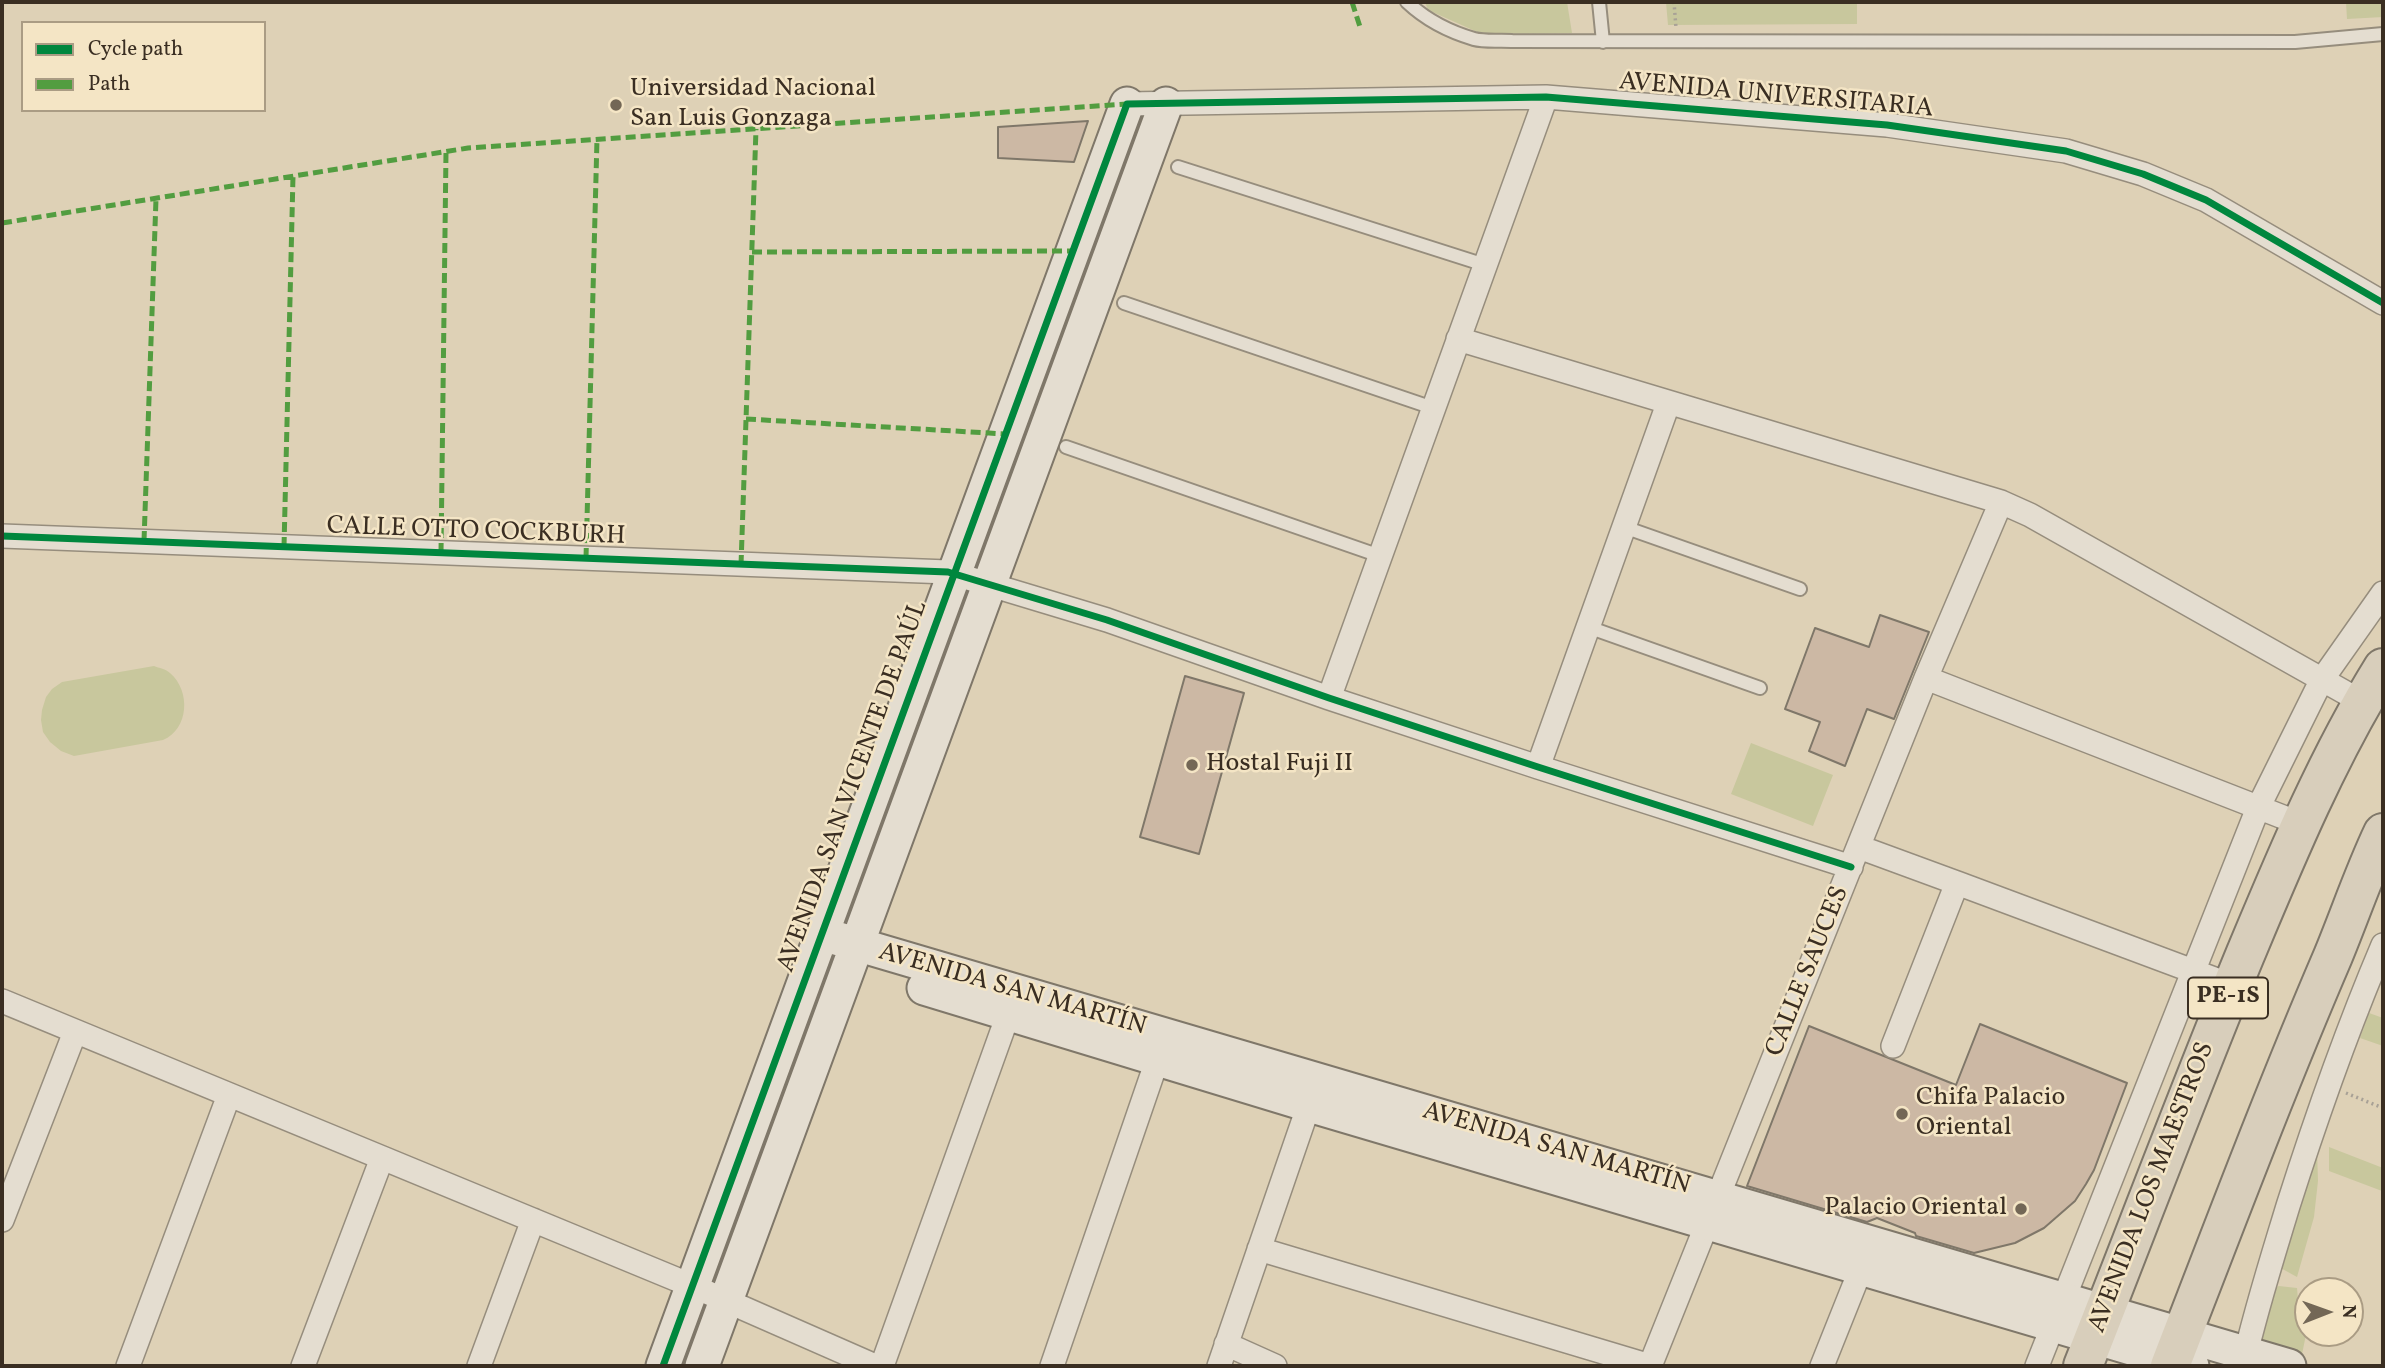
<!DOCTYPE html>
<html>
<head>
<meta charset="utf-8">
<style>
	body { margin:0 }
	#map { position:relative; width:2385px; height:1368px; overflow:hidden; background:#ded1b6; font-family:Vollkorn,serif }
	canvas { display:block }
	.frame { position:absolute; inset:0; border:4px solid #3a2e22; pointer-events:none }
	.legend { position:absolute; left:21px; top:21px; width:245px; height:91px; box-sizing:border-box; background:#f4e5c5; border:2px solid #aa9c84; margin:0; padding:9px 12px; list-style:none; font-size:21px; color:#3a2e22 }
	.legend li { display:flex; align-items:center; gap:14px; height:35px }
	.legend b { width:35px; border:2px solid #aa9c84 }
	.north { position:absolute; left:2294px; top:1277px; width:70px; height:70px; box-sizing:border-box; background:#f4e5c5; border:2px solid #aa9c84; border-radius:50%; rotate:89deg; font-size:19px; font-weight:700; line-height:28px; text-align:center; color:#3a2e22 }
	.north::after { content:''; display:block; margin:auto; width:24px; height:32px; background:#736756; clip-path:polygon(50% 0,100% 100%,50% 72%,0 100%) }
</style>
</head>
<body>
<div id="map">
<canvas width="2385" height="1368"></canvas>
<div class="frame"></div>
<ul class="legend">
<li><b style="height:9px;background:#00873e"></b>Cycle path</li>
<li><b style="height:9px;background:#529d40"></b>Path</li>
</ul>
<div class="north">N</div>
</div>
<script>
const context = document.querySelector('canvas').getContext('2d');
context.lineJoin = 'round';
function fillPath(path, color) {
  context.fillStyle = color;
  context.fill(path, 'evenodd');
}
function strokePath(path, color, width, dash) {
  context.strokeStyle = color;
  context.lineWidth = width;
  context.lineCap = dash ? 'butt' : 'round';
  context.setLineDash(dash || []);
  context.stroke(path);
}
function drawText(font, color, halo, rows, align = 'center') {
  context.font = font + ' Vollkorn,serif';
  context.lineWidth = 5;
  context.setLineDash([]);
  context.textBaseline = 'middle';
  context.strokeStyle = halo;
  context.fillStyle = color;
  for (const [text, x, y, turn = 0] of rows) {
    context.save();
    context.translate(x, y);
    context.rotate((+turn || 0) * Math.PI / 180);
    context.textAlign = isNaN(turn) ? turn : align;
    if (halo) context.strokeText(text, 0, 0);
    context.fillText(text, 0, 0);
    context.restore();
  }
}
fillPath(new Path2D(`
	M1425,2H1567L1572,33L1484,35L1428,10Z
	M1666,2H1857V24L1668,25Z
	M2346,2H2383V17L2347,19Z
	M154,666C159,668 166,669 170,673C191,691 189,729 163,740L74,756L61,751L50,742L43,732L41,720L42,710L46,697L52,689L62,682Z
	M1751,743L1833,775L1813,826L1731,794Z
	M2369,1013L2383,1018V1046L2360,1038Z
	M2329,1147L2383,1168L2382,1191L2329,1171Z
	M2317,1150L2318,1181L2314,1217L2297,1277L2277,1266Z
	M2279,1286L2297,1288L2299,1312L2308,1325L2301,1359L2264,1347L2259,1338L2270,1290Z`), '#c8c79d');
const building = new Path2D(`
	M1088,121L1074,162L998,158V127Z
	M1880,615L1929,632L1894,719L1867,709L1845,766L1809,751L1820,722L1785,709L1815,628L1869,647Z
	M1185,676L1244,693L1199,854L1140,837Z
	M1980,1024L2127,1083L2094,1170L2086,1184L2075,1201L2044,1228L2015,1243L1974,1253L1916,1236L1915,1233L1877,1218L1867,1222L1747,1186L1809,1026L1956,1085Z`);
fillPath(building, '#ccb8a4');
strokePath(building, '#7f7769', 2);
const lane = new Path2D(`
	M1407,2C1425,19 1450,32 1474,39C1485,42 1500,40 1512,41L2295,42L2383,34
	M1599,2L1603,42
	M1178,167L1485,265
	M1124,303L1433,408
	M1066,447L1380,556
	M1624,527L1800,589
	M1588,627L1760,688`);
const street = new Path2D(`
	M1127,104L1546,97L1887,125L2066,151L2143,174L2206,200L2383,303
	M1458,339L2001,502L2030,515L2362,702
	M2,536L948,572L1107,620L1329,698L1538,767L1851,867
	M1926,678L2301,824
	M1329,698L1546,97
	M1538,767L1668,404
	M1859,847L1957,883
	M2,1001L695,1287L875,1366
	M1893,1046L1957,883L2233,986
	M2,1220L75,1032
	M1259,1249L1650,1366
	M1226,1344L1275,1366
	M128,1366L229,1095
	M303,1366L382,1158
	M479,1366L533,1220
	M882,1366L1013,1001
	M1052,1366L1162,1046
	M1219,1366L1313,1093
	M1650,1366L1926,678L2001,502
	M1822,1366L1866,1256
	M2037,1366L2258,808L2321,681L2383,593
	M2243,1366C2255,1312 2272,1259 2288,1206C2316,1118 2347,1030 2383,945`);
const secondary = new Path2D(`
	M822,934L2289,1366
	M924,988L1309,1105L2192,1366
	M663,1366L1127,104
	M702,1366L1166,104`);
const highway = new Path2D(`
	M2083,1366C2137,1229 2189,1091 2245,955C2286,857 2327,758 2383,668
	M2170,1366C2223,1229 2275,1091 2333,956C2350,915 2364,873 2383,833`);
strokePath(lane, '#968d7d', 16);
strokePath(street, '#968d7d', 26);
strokePath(secondary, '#7f7769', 37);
strokePath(highway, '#7f7769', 42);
strokePath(new Path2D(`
	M1674,2L1676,28
	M2346,1093L2383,1108`), '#a8a196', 3.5, [2, 3.5]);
strokePath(lane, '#e4ddd0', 12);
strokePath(street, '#e4ddd0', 23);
strokePath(secondary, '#e4ddd0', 33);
strokePath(highway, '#d8cebb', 38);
strokePath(new Path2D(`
	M1352,2L1361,30
	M2,223L468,148L1127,104
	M752,252L1073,251
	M746,419L1006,434
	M144,541L156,199
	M284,547L293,176
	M441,553L446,152
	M586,558L597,139
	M741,565L756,129`), '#529d40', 5, [10, 5]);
strokePath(new Path2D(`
	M2,536L948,572L1107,620L1329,698L1538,767L1851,867
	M663,1366L1127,104L1546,97L1887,125L2066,151L2143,174L2206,200L2383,303`), '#00873e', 7);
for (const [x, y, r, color] of [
	[616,105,7,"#736756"],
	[1192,765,7,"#736756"],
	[1902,1114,7,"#736756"],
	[2021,1209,7,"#736756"]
]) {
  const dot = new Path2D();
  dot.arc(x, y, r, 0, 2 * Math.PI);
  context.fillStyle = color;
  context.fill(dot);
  strokePath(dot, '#f4e5c5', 2.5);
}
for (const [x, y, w] of [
	[2228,998,80]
]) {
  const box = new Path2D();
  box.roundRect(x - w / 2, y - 20.5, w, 41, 5);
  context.fillStyle = '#f4e5c5';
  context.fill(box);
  strokePath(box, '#3a2e22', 2);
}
drawText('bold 24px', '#3a2e22', null, [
	["PE-1S",2228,998]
]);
drawText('26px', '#3a2e22', '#f4e5c5', [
	["Universidad Nacional",630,90],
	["San Luis Gonzaga",630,120],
	["Hostal Fuji II",1206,765],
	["Chifa Palacio",1916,1099],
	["Oriental",1916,1129],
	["Palacio Oriental",2007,1209,"right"]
], 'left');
drawText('26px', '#3a2e22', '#f4e5c5', [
	["AVENIDA UNIVERSITARIA",1776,97,5],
	["CALLE OTTO COCKBURH",476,533,2],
	["AVENIDA SAN VICENTE DE PAÚL",854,787,-70],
	["CALLE SAUCES",1809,972,-68],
	["AVENIDA SAN MARTÍN",1012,991,16],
	["AVENIDA SAN MARTÍN",1556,1150,16],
	["AVENIDA LOS MAESTROS",2153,1188,-69]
]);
</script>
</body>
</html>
